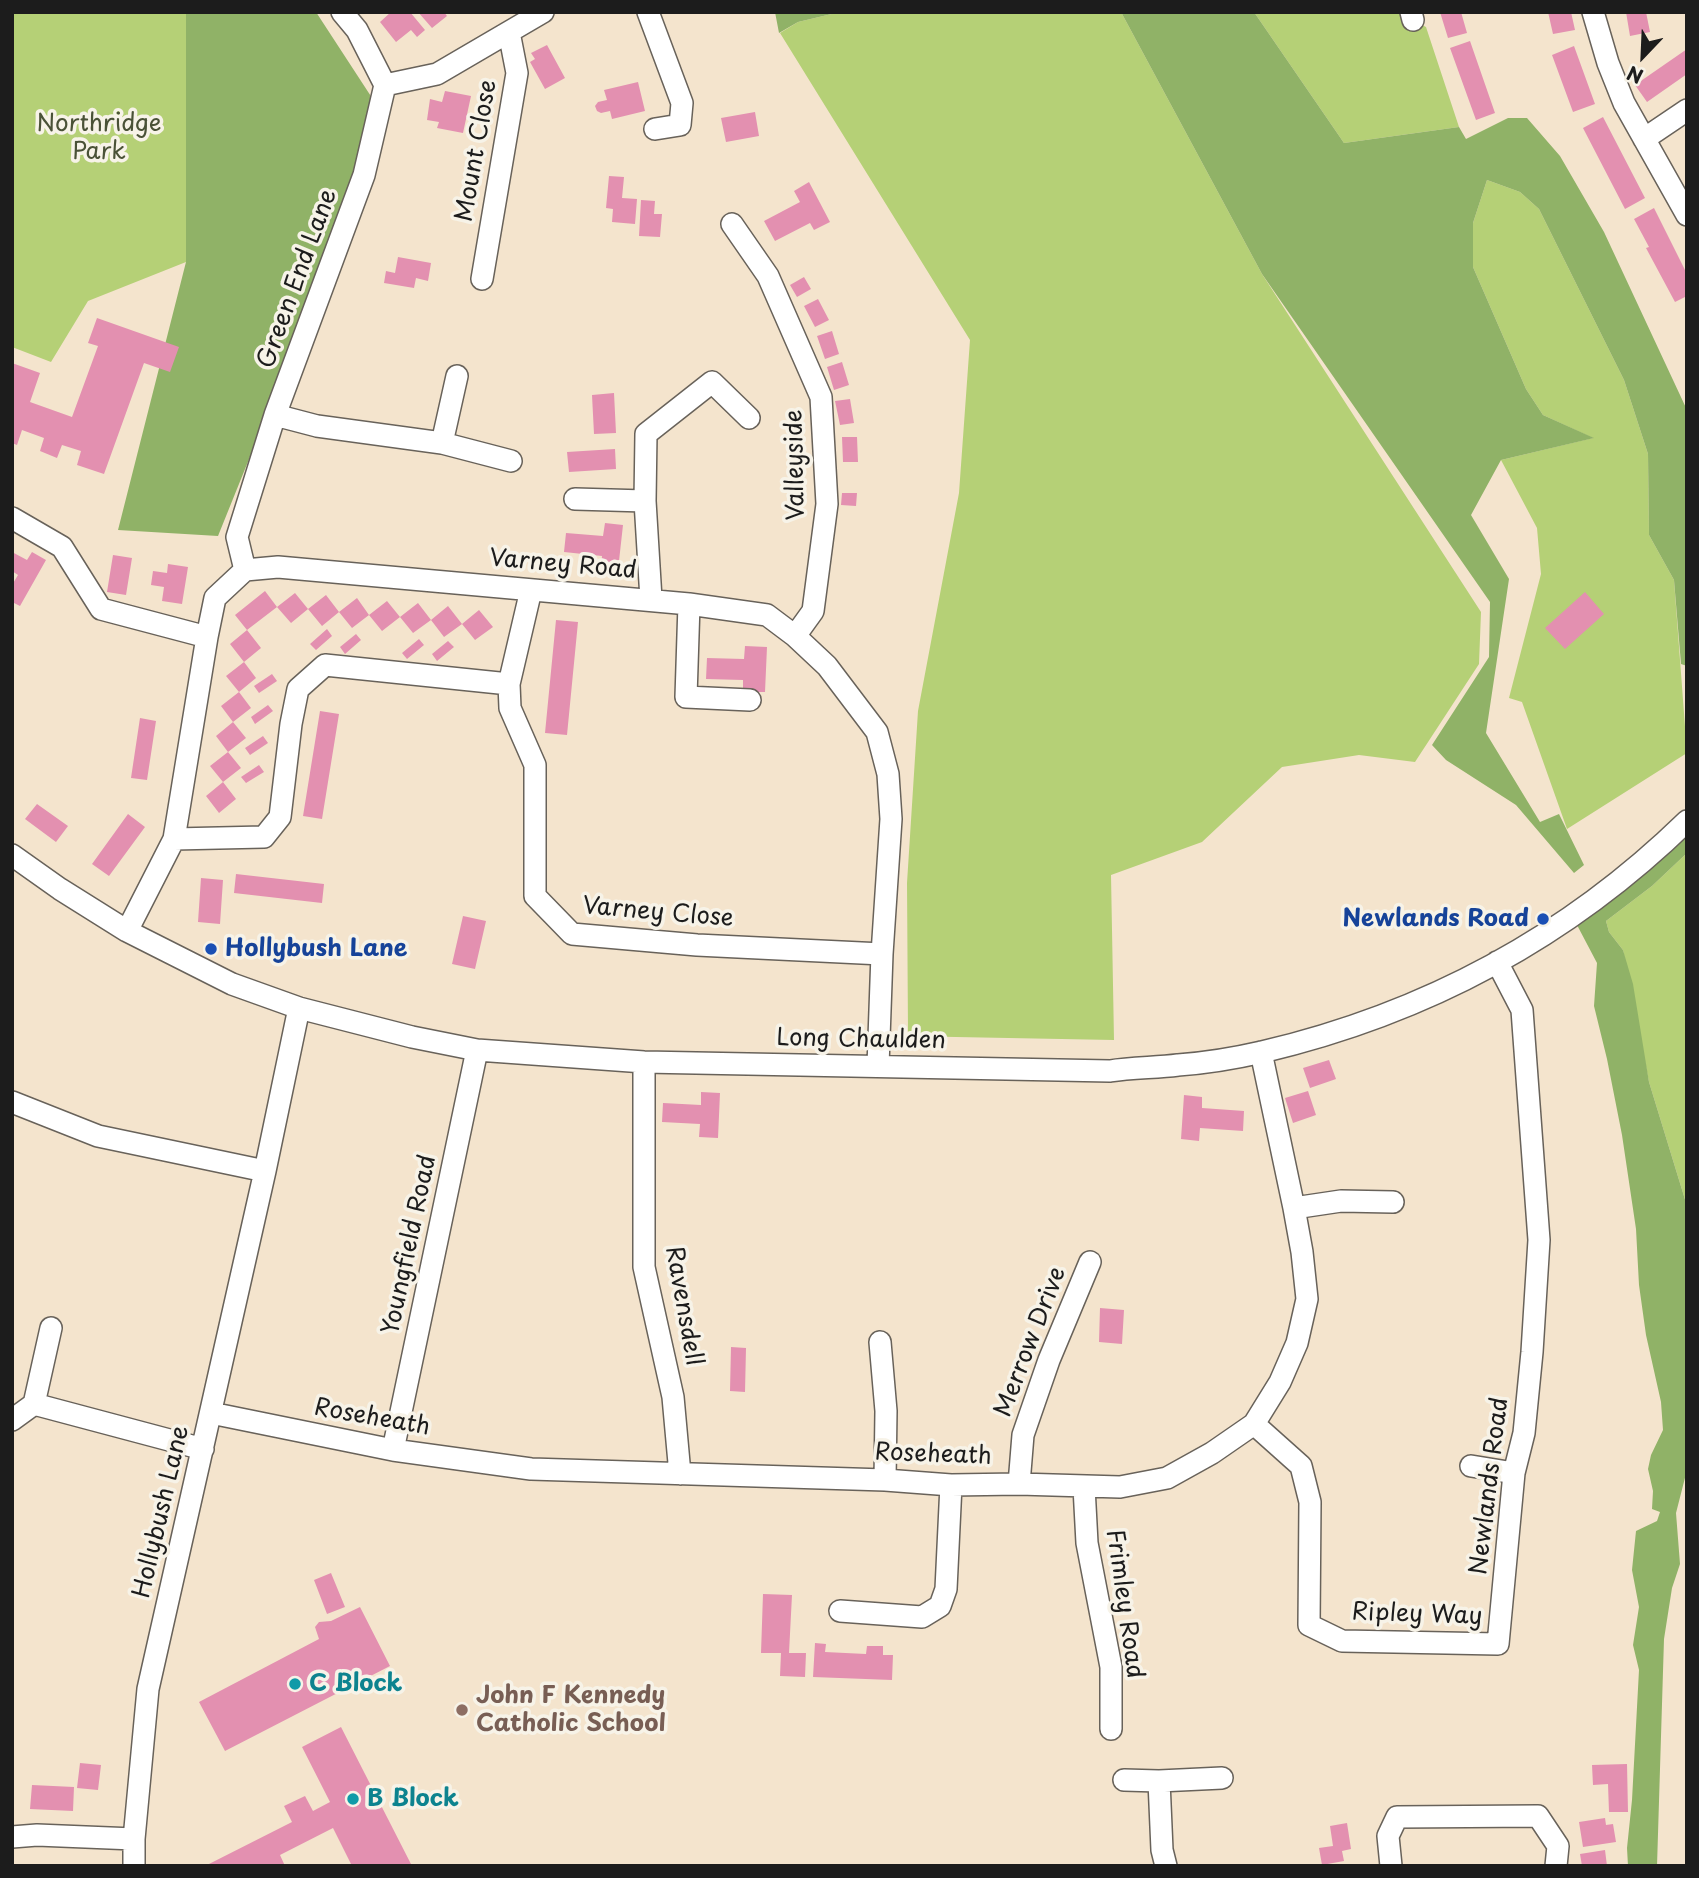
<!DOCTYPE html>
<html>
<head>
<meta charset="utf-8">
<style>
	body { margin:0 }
	#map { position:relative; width:1699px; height:1878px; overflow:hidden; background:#f4e4cd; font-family:"Playpen Sans",sans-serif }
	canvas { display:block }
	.frame { position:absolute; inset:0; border:14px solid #1c1c1c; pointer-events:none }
	.north { position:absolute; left:1608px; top:21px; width:70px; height:70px; -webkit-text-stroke:5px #f7f3e8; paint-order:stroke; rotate:203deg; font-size:19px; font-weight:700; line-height:28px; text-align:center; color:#1c1c1c }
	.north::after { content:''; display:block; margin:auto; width:24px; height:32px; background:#1c1c1c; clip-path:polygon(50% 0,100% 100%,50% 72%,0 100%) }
</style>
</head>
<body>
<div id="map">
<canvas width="1699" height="1878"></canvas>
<div class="frame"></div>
<div class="north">N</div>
</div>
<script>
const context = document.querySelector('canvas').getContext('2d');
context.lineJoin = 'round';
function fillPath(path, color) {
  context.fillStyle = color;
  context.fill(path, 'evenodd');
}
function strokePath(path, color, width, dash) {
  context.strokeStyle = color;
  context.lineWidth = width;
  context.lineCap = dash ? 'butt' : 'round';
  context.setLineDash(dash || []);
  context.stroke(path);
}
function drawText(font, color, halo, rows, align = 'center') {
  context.font = font + ' "Playpen Sans",sans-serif';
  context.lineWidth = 7;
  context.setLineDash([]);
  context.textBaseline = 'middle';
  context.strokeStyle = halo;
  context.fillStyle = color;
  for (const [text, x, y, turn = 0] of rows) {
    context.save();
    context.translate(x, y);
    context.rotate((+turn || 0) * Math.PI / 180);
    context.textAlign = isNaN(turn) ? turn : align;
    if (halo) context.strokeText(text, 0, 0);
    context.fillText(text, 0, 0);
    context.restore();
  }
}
fillPath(new Path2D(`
	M12,12H186V262L88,301L51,362L12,347Z
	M840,12H1121L1262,274L1481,612L1479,664L1415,762L1359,755L1282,767L1202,842L1111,875L1114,1040L903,1036L908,1032L907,883L918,711L959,493L970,340L780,33L798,22Z
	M1254,12H1407L1408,18L1426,27L1459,127L1344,143Z
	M1487,180L1520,192L1539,209L1624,380L1648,454L1649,535L1674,580L1687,753L1567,829L1522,702L1509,698L1541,574L1537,528L1501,460L1593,438L1543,415L1526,389L1473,267V223Z
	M1687,853V1206L1649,1082L1623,950L1609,932L1606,921L1652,886Z`), '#b5d076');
fillPath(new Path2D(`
	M186,12H316L376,104L343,226L218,536L118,530L186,262Z
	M775,12H840L798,22L779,33Z
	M1121,12H1254L1344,143L1459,127L1466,139L1508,118H1527L1560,156L1604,232L1687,410V666L1681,664L1674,580L1649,535L1648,454L1624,380L1539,209L1520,192L1487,180L1473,223V267L1526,389L1543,415L1594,438L1501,460L1471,515L1509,579L1486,733L1540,822L1559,814L1584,865L1574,873L1516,805L1446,760L1432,745L1489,657L1490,602L1262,274Z
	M1687,834V853L1652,886L1606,921L1609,932L1623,950L1633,984L1649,1082L1687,1206V1470L1676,1513L1680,1564L1672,1588L1664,1639L1657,1866H1628L1627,1848L1632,1800L1639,1670L1633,1645L1639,1607L1632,1570L1636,1531L1657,1521L1660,1512L1652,1509L1653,1491L1648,1469L1651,1455L1663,1430L1661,1402L1646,1335L1639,1285L1636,1229L1622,1135L1607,1059L1594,1006L1597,963L1577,925L1623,892Z`), '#90b267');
fillPath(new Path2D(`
	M391,12H410L425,30L417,37L411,30L396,42L380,22Z
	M418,12H444L447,16L432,28Z
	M1440,12H1461L1467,33L1448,38Z
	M1548,12H1571L1575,30L1553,34Z
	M1626,12H1646L1650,32L1630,36Z
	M1470,41L1495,113L1476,120L1450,48Z
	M547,45L565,78L545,89L530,62L535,59L531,53Z
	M1574,46L1595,104L1573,112L1552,55Z
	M1687,49V74L1647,102L1635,85Z
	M638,82L645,111L612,119L610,111L601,113L597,111L595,106L598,102L607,100L604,90Z
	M445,91L471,96L463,133L437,128L439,122L427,120L430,99L442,102Z
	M755,112L759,136L726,142L721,118Z
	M1603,117L1645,198L1625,209L1583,128Z
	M609,176L624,177L622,198L637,199L635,224L612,222L613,209L606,208Z
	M809,182L830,222L814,230L810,223L775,241L764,221L800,202L794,191Z
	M641,200L655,201L654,214H662L660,237L639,236Z
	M1654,208L1687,274V296L1675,302L1646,248L1649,247L1634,219Z
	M398,257L431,263L428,281L416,278L414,288L384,283L386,271L395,273Z
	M804,277L811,289L797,297L790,285Z
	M818,299L829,320L815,327L804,306Z
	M97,318L179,347L170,372L144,363L104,474L77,465L81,451L62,445L57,458L40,451L44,438L22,430L17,445L12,443V363L40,373L30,402L72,417L98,346L88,343Z
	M832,331L839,354L825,359L817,336Z
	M842,362L849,385L834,390L827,367Z
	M614,393L616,433L594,434L592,395Z
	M850,399L854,423L840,425L835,401Z
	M842,437H857L858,462H843Z
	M615,449L616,469L569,472L567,452Z
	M842,493H857L856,506L841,505Z
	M605,523L623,525L618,570L601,568L602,556L564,552L566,533L603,536Z
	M12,552L27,560L32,552L46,560L20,606L12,602V585L18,575L12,571Z
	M113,555L132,558L126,595L107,592Z
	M168,564L188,567L182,604L162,601L164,587L151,585L153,571L167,573Z
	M265,591L277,607L247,630L261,648L244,662L230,644L247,630L235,615Z
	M1585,592L1604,614L1565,649L1545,628Z
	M295,593L308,609L291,623L277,607Z
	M326,595L339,612L357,598L369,615L352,628L339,612L322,626L308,609Z
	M387,601L400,617L418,603L431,620L413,633L400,617L382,631L369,615Z
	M448,606L462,624L444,637L431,620Z
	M479,610L493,627L475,640L462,624Z
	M556,620L578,622L567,735L545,733Z
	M327,629L332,636L316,650L310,644Z
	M356,634L361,640L345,654L340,647Z
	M419,639L424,645L407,659L402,653Z
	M448,641L454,647L437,661L432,654Z
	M745,646L767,647L765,692H743V680L706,679L707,658L744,659Z
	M244,662L256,678L239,692L226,676Z
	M272,674L277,681L259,693L254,686Z
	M239,692L251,708L233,722L221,706Z
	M268,705L273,711L255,724L251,717Z
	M320,711L339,714L322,819L303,816Z
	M140,718L156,721L147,780L131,778Z
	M233,722L246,738L228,752L241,768L223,782L210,766L228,752L216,736Z
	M263,736L268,743L250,755L245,748Z
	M259,765L264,772L246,783L241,777Z
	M223,782L236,799L219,813L206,796Z
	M37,804L68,826L56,842L25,819Z
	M128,814L145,827L109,876L92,864Z
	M236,874L324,884L322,903L234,893Z
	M201,878L223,880L220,924L198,922Z
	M463,916L486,921L475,969L452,964Z
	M1329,1060L1336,1079L1310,1088L1303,1068Z
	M1308,1091L1316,1115L1293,1123L1285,1098Z
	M701,1092L720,1093L718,1138L699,1137L700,1124L662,1122L663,1103L701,1105Z
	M1184,1095L1202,1097V1108L1244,1111L1243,1131L1200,1128L1199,1141L1181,1139Z
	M1100,1308L1124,1310L1122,1344L1099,1342Z
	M731,1347L746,1348L745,1392L730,1391Z
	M331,1573L345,1607L327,1614L314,1580Z
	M763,1594L792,1595L789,1653H806L805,1677L780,1676L781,1653H761Z
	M360,1607L390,1666L225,1751L199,1702L319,1639L315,1627L319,1622L331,1621Z
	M815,1643L826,1644L825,1652L866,1654L867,1646H883V1655H893L892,1680L813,1677Z
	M341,1727L412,1866H352L333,1828L280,1855L285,1866H205L292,1822L284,1806L305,1796L313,1811L330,1802L302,1747Z
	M80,1763L101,1765L98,1790L77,1788Z
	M1627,1764L1628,1812H1609L1608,1784L1593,1785L1592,1765Z
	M32,1785L74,1787L73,1811L30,1809Z
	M1605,1818L1606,1825L1613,1824L1616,1842L1583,1847L1579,1822Z
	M1347,1823L1351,1849L1342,1851L1344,1861L1322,1865L1319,1848L1333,1846L1330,1826Z
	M1605,1850L1607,1866H1582L1580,1854Z`), '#e390b0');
const minor = new Path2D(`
	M648,12L682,103L680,125L655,129
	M1411,12L1413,20
	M1593,12L1608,63L1624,103L1687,215
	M385,85L437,74L543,12
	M1644,139L1687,110
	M732,224L768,276L821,397L827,504L813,611L795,636
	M482,279L517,73L509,32
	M275,415L317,426L442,443L511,461
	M442,443L457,376
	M575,499L645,501L651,599
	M645,501L646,434L712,382L749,418
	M12,518L62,547L101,609L207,637
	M245,570L237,537L275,415L364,175L385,85L357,30L342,12
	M689,604L686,697L750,700
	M509,684L510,708L535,765V896L572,934L697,945L882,954
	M174,839L264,837L280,817L291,724L298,689L325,665L509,684L531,590
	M12,855L60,889L127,931L232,984L299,1008L412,1037L477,1050L644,1062L1110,1071C1132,1067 1156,1068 1178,1065C1206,1063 1236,1058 1262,1052C1424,1014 1568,937 1687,821
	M127,931L174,839L207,637L215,598L245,570L278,567L689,604L767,615L795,636L827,666L877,732L888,774L891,819L882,954L878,1066
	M644,1062V1267L673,1397L680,1474
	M12,1102L98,1136L265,1171
	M1294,1208L1341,1201L1393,1202
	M51,1328L34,1404L203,1449
	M880,1342L886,1411L885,1480
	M211,1413L393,1450L531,1469L885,1480L951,1485L1019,1484L1120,1487L1167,1478L1212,1453L1254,1424L1280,1382L1297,1343L1307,1299L1302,1252L1294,1208L1261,1052
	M12,1420L34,1404
	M1254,1424L1301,1466L1310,1502L1309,1625L1342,1641L1498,1644L1514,1473L1524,1433L1532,1352L1539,1240L1522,1010L1497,962
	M393,1450L477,1050
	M1471,1466L1514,1473
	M1019,1484L1023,1435L1049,1360L1090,1262
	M1084,1487L1087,1543L1111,1667V1729
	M840,1611L922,1617L940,1606L946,1589L951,1485
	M1124,1780L1159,1781
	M12,1837L37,1835L134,1839
	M134,1866V1839L148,1689L265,1171L299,1008
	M1166,1866L1162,1850L1159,1781L1222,1778
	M1391,1866L1388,1836L1397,1817L1538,1816L1558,1846L1556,1866`);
strokePath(minor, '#68625a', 24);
strokePath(minor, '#fff', 21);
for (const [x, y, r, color] of [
	[1543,919,7,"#1a4fb4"],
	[211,949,7,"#1a4fb4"],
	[295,1684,7,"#0f9aa8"],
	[462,1710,7,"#8d6e63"],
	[353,1799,7,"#0f9aa8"]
]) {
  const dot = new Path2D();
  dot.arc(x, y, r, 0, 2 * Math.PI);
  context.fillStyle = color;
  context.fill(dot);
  strokePath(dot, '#f7f3e8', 2.5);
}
drawText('24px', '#4a5237', '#f7f3e8', [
	["Northridge",99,124],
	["Park",99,152]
]);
drawText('24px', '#1c1c1c', '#f7f3e8', [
	["Mount Close",477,151,-80],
	["Green End Lane",298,279,-70],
	["Valleyside",796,465,-91],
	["Varney Road",563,565,5],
	["Varney Close",658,913,5],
	["Long Chaulden",861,1040,1],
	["Youngfield Road",410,1245,-78],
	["Ravensdell",683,1306,80],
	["Merrow Drive",1031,1342,-69],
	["Roseheath",372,1418,10],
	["Roseheath",933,1455,2],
	["Newlands Road",1490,1486,-83],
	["Hollybush Lane",162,1512,-77],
	["Frimley Road",1124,1604,82],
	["Ripley Way",1417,1615,2]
]);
drawText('bold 24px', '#164399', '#f7f3e8', [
	["Newlands Road",1529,919],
	["Hollybush Lane",225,949,"left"]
], 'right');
drawText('bold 24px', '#0d838f', '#f7f3e8', [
	["C Block",309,1684],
	["B Block",367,1799]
], 'left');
drawText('bold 24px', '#785e54', '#f7f3e8', [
	["John F Kennedy",476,1696],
	["Catholic School",476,1724]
], 'left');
</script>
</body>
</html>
